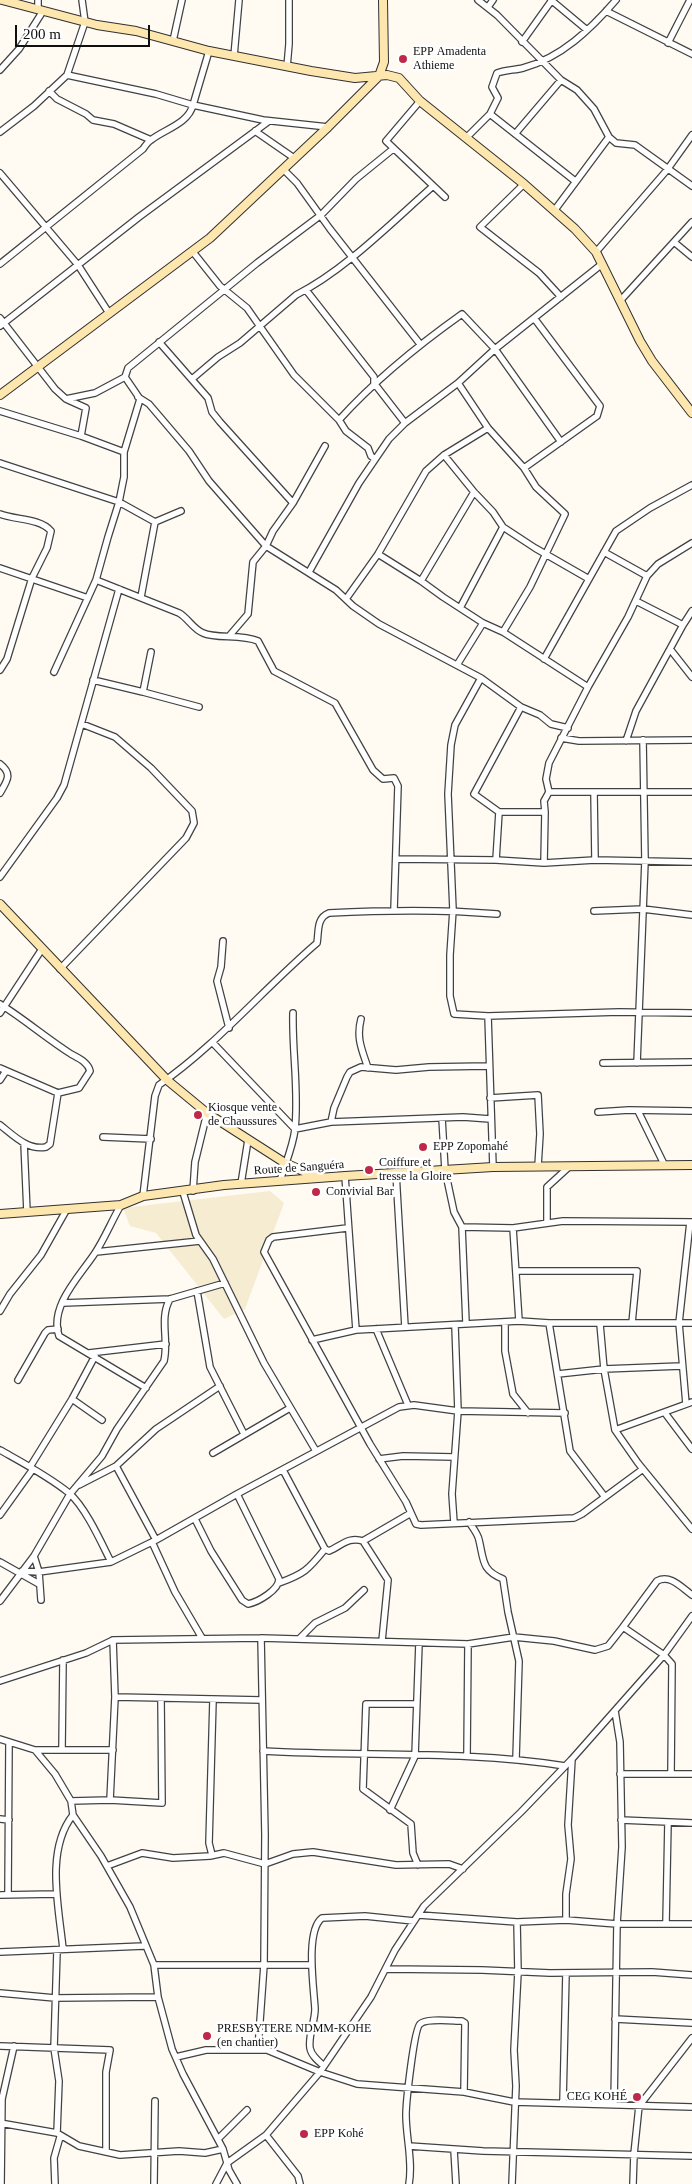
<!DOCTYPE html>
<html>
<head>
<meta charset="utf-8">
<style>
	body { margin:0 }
	#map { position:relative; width:692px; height:2184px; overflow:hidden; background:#fffaf2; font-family:"Times New Roman",serif }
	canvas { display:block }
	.scale { position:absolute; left:15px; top:25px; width:135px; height:22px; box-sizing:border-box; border:2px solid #0f0f0f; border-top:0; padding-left:6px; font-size:15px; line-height:18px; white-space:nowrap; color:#0f0f0f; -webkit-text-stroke:4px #fff; paint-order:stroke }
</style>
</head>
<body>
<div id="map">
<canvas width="692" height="2184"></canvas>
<div class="scale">200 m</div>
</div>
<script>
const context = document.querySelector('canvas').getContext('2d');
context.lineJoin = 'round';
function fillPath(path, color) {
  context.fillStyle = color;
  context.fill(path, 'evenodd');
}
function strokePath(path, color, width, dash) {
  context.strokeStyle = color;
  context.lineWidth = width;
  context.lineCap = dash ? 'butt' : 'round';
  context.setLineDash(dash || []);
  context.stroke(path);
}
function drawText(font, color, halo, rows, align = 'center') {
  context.font = font + ' "Times New Roman",serif';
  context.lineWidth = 5;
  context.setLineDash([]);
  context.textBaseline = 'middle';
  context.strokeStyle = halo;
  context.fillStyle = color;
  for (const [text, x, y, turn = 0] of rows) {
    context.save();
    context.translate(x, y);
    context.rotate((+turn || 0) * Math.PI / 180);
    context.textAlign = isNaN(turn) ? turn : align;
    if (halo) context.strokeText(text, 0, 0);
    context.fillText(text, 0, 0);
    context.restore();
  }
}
fillPath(new Path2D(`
	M270,1191L284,1203L245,1309L224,1319L156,1233L130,1226L123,1208Z`), '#f5ecd2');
const street = new Path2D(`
	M38,0V9
	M478,0L497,15L561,80L577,90L586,100L594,109L609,137L616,143L635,145L692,186
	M551,0L587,30
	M488,7L493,0
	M606,11L692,54
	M173,41L182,0
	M522,42L552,0
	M668,43L690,0
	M209,51L193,105L263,120L328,127
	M234,56L239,0
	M287,67L289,44V0
	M0,70L19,49L43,11
	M49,91L57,99L86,114L93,120L114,124L151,140
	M420,101L386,141L445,197
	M490,114L575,181
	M255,131L294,158
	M0,132L34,106L67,75L85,22L82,0
	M515,134L561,80
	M466,138L490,114L498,98L492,87L497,73C506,70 515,70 523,68C561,58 591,29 616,0
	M283,169L297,183L330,229L420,344
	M0,173L78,265L109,313
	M524,184L480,227L539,273L561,297
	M554,211L609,137
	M674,242L692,257
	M193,252L220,286L247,308L294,375L339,420
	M596,252L667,170L692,135
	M0,264L143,149C145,146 148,142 151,140C165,129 188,124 193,105L156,94L67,75
	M306,290L374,377V383L405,423
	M620,301L692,222
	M0,318L55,389L66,399L95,393L125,377L140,399L124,452
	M0,326L139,217L269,121
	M159,342L208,398L212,412L220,422L293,503
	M125,377L128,368L257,263L321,215L356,179L393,149
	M192,379L218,357L240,343L296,295C344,271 391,223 432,187
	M458,383L488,428L524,468L536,487L565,514L530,587L503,632
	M138,397L149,404L189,451L209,481L266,546L336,590L353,606L379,624L481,678L521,707L540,715L551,724L568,728
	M0,411L81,436
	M444,455L474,492L493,512L503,527L535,548L589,579
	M375,459L371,456L368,448L346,431L339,420C376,379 417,346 462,314L495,349L561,442
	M0,463L119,502L155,522L181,511
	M524,468L597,416L600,406L534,318
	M0,514C15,520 40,518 51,531L47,548L32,578L7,659L0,670
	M604,552L647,576
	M378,554L421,581L443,597L483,623L503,632L588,687
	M0,568L88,598
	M309,572L359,483L389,439L405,423L458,383L495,349L602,264
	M96,580L179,613C188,618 193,629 203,633C216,639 241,634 258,641L274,671L335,703L373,770L383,779L394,778L398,786L394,910
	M421,581L474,492
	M141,597L155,522
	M346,599L378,554L426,471L444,455L488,428
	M636,601L683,625
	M460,608L503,527
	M230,635L248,614L253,562L266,546L273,531L293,503L325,446
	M670,649L692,677
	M151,652L143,692L199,707
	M544,659L616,531L650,508L692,485
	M457,665L483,623
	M54,672L96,580L108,537L119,502L124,477V452L81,436L86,408L66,399
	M481,678L455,725L451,745L448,794L453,910L450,955V996L454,1014L488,1016L619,1012L692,1013
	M93,680L143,692
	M521,707L474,794L499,812H545
	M561,738L579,741L692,740
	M626,741L636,711L683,625L692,611
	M0,764C13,774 7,781 0,793
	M549,792H692
	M594,792L595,860
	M396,859L496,860L544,863L595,860L692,862
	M496,860L499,812
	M544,863L545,812L544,801L549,792L546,779L549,763L588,687L628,617L647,576L658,564L692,543
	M0,877L57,798L64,785L119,589
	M594,911L643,909L692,915
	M223,941L221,967L217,981L229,1028
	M60,969L186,838L194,823L192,811L151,768L115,737L82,724
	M0,1004C24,1019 46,1038 71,1054C78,1058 88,1062 90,1071L79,1088L58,1093L50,1144L46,1147C28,1151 13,1135 0,1125
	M0,1013L42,949
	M488,1016L493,1167
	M361,1019C356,1038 362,1050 368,1068
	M213,1043L295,1129L331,1122L463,1117L490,1119
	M603,1063L692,1062
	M637,1063L645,861L643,740
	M0,1068L58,1093
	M0,1080L6,1071
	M490,1098L538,1095L540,1134L538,1166
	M638,1111L664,1164
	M598,1112L629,1110L692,1111
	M442,1118L445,1170L454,1212L462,1227L466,1323
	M331,1122L334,1108L347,1077L350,1072L361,1067L396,1070L429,1067L488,1066
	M103,1137L151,1139
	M24,1143L27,1212
	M396,1173L405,1327
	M345,1176L356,1330
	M280,1181C285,1164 293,1147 295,1129C299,1090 292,1052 293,1013
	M241,1184L248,1140
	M193,1191L195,1162L207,1113
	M183,1192L196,1235L213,1259L264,1363L316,1451
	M143,1196L155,1096L159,1085C218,1044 263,989 317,943C319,932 316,918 329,913C386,910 441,909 497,914
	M121,1205C112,1220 105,1238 95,1253C80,1276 49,1306 59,1336L146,1388
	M547,1222V1187L570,1166
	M462,1227L513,1228L563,1221L692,1222
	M347,1228L273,1237L269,1240L264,1252L370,1444L406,1502L416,1524L421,1525L574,1518L582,1514L643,1469
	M513,1228L519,1321
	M96,1252L200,1241
	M516,1271H637L632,1323
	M197,1291L210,1367L244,1434
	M63,1303L170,1299L225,1283
	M0,1311L10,1294L41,1255L67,1209
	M505,1323V1351L513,1394L528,1413
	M549,1323L570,1451L605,1497
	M600,1324L604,1369L615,1430L638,1463L692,1529
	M376,1329L408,1405
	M312,1340L356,1330L519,1321L549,1323H692
	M89,1353L166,1344
	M558,1374L604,1369L681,1366
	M18,1380L45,1333L48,1330L58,1329
	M72,1399L102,1420
	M686,1404L679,1323L690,1222
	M665,1413L692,1449
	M615,1430L692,1402
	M0,1450C23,1463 48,1476 69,1493C86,1508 101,1542 111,1562
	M213,1453L290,1408
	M379,1459L403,1456L454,1457
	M116,1466L156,1540
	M30,1467L72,1399L95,1356
	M283,1470L325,1549L329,1551C341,1546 349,1536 363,1541L388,1580L382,1641
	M79,1485L116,1466L156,1429L220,1386
	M0,1515L33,1469
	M195,1519L211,1551L242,1600L248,1604C258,1602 279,1590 279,1579L237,1494
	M469,1522C473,1528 478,1534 479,1540C484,1560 481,1570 503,1579L508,1612L519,1661L516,1759
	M454,1523L452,1494L458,1411L455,1326
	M363,1541L411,1513
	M152,1542L175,1592L202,1638
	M34,1556L39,1572L41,1600
	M0,1562L39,1584
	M22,1571L39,1572L111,1562L156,1540L237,1494L399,1407L414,1405L458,1411L565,1413
	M279,1583C304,1574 308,1570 325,1549
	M0,1601L34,1556L70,1494L102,1456L117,1429L164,1361C169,1340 159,1318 170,1299
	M623,1627L657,1581C670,1574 681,1587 692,1595
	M299,1639L315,1623L345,1608L364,1590
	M0,1681L86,1653L113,1640L261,1638L468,1644L514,1637L554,1641L595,1650L608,1646L623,1627L664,1655L672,1664L671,1774
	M115,1697L261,1700
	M416,1704H366L363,1789L411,1824L413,1853L418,1865
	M0,1739L35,1750L55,1774L71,1801L73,1815L101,1856L130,1907L154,1965L158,1997L172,2049L183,2074L223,2149L229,2170L237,2184
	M62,1749L63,1660
	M35,1750H113
	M263,1751C363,1757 465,1750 565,1766
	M467,1756L468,1644
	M620,1774H692
	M110,1800L115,1697L113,1640
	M71,1801L110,1800L162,1803L161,1699
	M390,1810L415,1756L419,1643
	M0,1819L9,1820
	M621,1820L692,1823
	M212,1855L209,1843L213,1700
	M107,1866L142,1853L173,1858L210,1856L224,1853L265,1864L293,1854L313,1852L396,1865L449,1864L463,1869
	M0,1895L56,1894
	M8,1895L9,1743
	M419,1915L517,1922L566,1920L617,1924H692
	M566,1920V1894L571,1859L568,1825L572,1759
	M666,1923L668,1822
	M63,1949C59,1908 45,1850 73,1815
	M0,1952L144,1946
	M154,1965H310
	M386,1969L482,1970L550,1973L652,1972L692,1975
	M0,1993L55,1998L158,1997
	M615,2019L692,2023
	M0,2046L110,2050L106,2072V2150
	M258,2049L264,1965L265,1835L261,1638
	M176,2057L206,2050H267L320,2072L357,2084L464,2092L514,2102L692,2107
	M324,2066C318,2061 311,2055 310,2048C308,2035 315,2022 315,2009C314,1989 305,1931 322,1918L365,1916L414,1921
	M563,2102L566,1973
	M614,2104L617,1924L622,1847L620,1742L615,1711
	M0,2123L57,2133L79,2146L120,2155L179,2151L205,2153L223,2149
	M57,2133L59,2081L54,2048L57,1951
	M266,2135L298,2176L300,2184
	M218,2139L247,2110
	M409,2146L483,2151L692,2156
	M454,2150L456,2184
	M1,2184L2,2099L14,2046
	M55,2184L54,2158L60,2137
	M154,2184L155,2101
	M216,2184L227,2163L266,2135L320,2072L371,1997L395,1950L424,1906L521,1812L572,1759L664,1655L692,1616
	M409,2184C413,2161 406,2138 406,2115C406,2103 414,2029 420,2024C426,2018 452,2021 462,2021L465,2023L464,2092
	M512,2184L516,2086L514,2050L518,1972L517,1922
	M633,2184L634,2154L639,2106L692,2038`);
const secondary = new Path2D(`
	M2,0L97,25L136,31L209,51L311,71L355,78L387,75L399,78L420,101L524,184L575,229L596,252L640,341L652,361L692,413
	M0,395L210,238L328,127L379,76L384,62L383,0
	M0,904L167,1080L207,1113L285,1163L317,1177
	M0,1214L121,1205L143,1196L224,1185L345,1176L493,1167L692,1165`);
strokePath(street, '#424242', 8);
strokePath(secondary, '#313131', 10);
strokePath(street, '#fff', 5.5);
strokePath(secondary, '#fee7ae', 8);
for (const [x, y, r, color] of [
	[403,59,5,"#be2849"],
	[198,1115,5,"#be2849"],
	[423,1147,5,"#be2849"],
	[369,1170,5,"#be2849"],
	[316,1192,5,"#be2849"],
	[207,2036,5,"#be2849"],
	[637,2097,5,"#be2849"],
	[304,2134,5,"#be2849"]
]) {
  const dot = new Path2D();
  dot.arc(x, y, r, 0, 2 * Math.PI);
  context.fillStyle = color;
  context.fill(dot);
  strokePath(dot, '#fff', 2);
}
drawText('12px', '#0f0f0f', '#fff', [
	["EPP Amadenta",413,52],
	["Athieme",413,66],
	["Kiosque vente",208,1108],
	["de Chaussures",208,1122],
	["EPP Zopomahé",433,1147],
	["Coiffure et",379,1163],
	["tresse la Gloire",379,1177],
	["Convivial Bar",326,1192],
	["PRESBYTERE NDMM-KOHE",217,2029],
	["(en chantier)",217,2043],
	["CEG KOHÉ",627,2097,"right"],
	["EPP Kohé",314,2134]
], 'left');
drawText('12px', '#0f0f0f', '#fff', [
	["Route de Sanguéra",299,1168,-4]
]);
</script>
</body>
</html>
